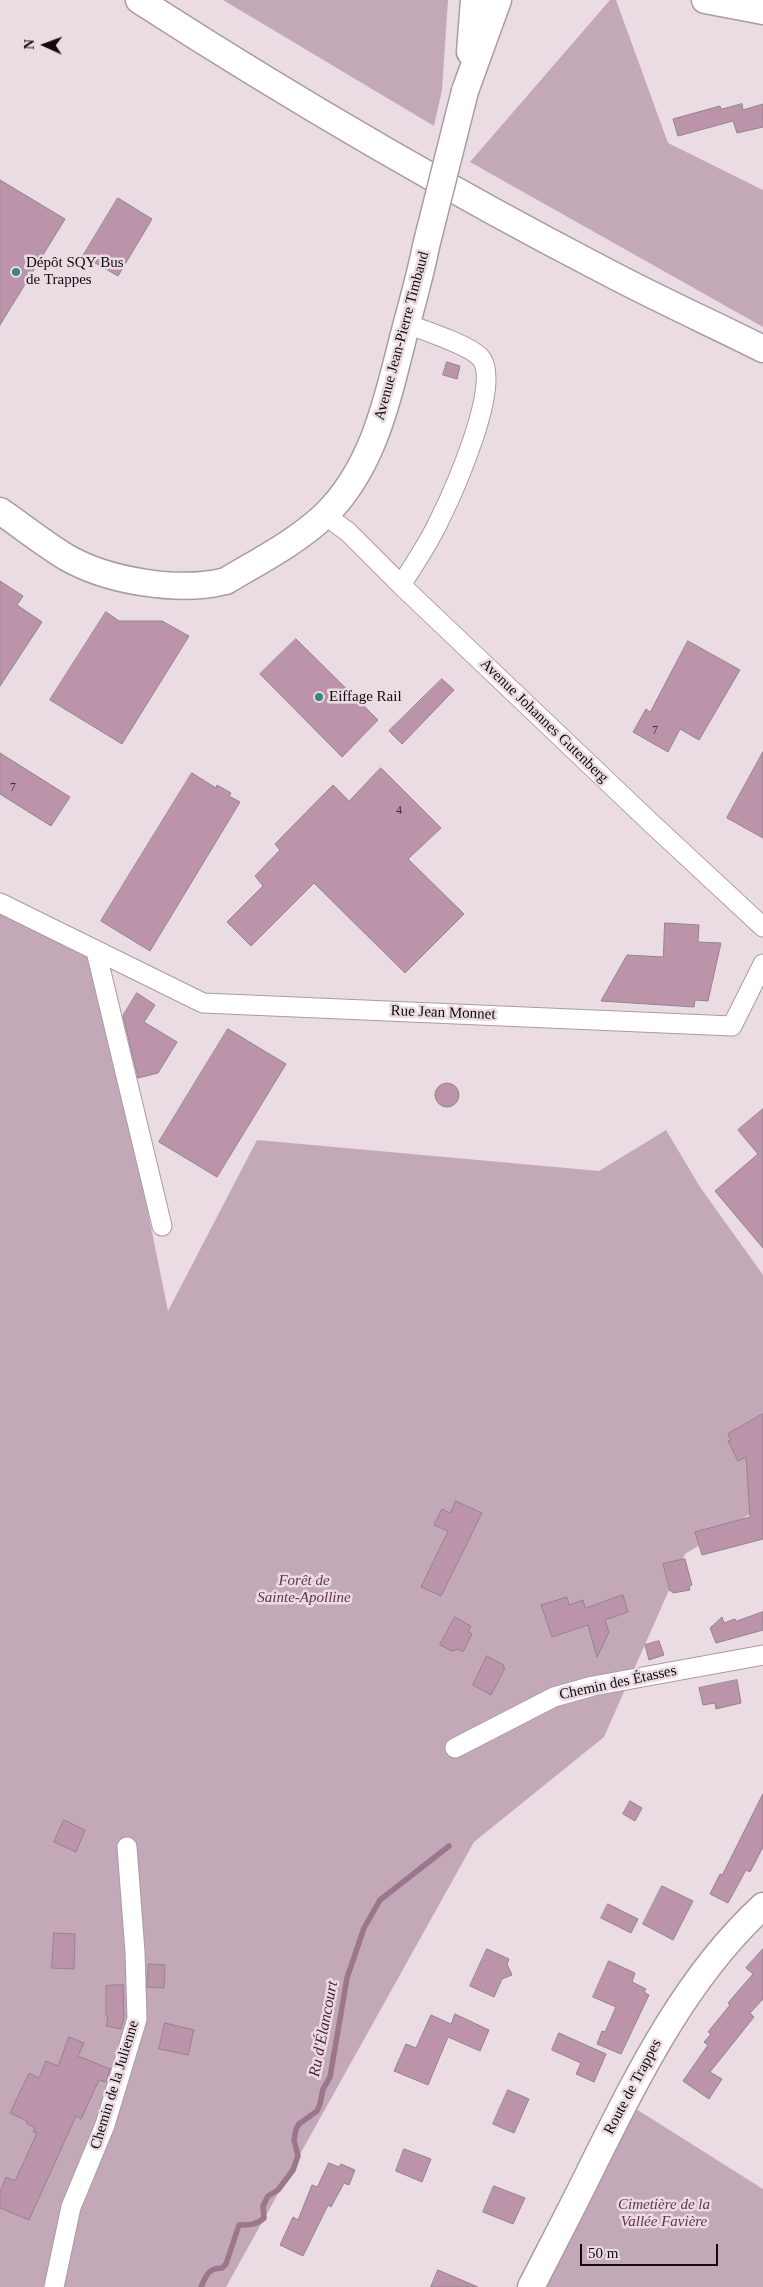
<!DOCTYPE html>
<html>
<head>
<meta charset="utf-8">
<style>
	body { margin:0 }
	#map { position:relative; width:763px; height:2287px; overflow:hidden; background:#ebdbe3; font-family:"Times New Roman",serif }
	canvas { display:block }
	.north { position:absolute; left:20px; top:20px; width:50px; height:50px; -webkit-text-stroke:4px #ebdbe3; paint-order:stroke; rotate:272deg; font-size:14px; font-weight:700; line-height:20px; text-align:center; color:#100b0e }
	.north::after { content:''; display:block; margin:auto; width:18px; height:22px; background:#100b0e; clip-path:polygon(50% 0,100% 100%,50% 72%,0 100%) }
	.scale { position:absolute; left:580px; top:2244px; width:138px; height:22px; box-sizing:border-box; border:2px solid #100b0e; border-top:0; padding-left:6px; font-size:15px; line-height:18px; white-space:nowrap; color:#100b0e; -webkit-text-stroke:4px #ebdbe3; paint-order:stroke }
</style>
</head>
<body>
<div id="map">
<canvas width="763" height="2287"></canvas>
<div class="north">N</div>
<div class="scale">50 m</div>
</div>
<script>
const context = document.querySelector('canvas').getContext('2d');
context.lineJoin = 'round';
function fillPath(path, color) {
  context.fillStyle = color;
  context.fill(path, 'evenodd');
}
function strokePath(path, color, width, dash) {
  context.strokeStyle = color;
  context.lineWidth = width;
  context.lineCap = dash ? 'butt' : 'round';
  context.setLineDash(dash || []);
  context.stroke(path);
}
function drawText(font, color, halo, rows, align = 'center') {
  context.font = font + ' "Times New Roman",serif';
  context.lineWidth = 5;
  context.setLineDash([]);
  context.textBaseline = 'middle';
  context.strokeStyle = halo;
  context.fillStyle = color;
  for (const [text, x, y, turn = 0] of rows) {
    context.save();
    context.translate(x, y);
    context.rotate((+turn || 0) * Math.PI / 180);
    context.textAlign = isNaN(turn) ? turn : align;
    if (halo) context.strokeText(text, 0, 0);
    context.fillText(text, 0, 0);
    context.restore();
  }
}
fillPath(new Path2D(`
	M223,0H448L442,90L434,126Z
	M610,0H616L668,143L763,190V327L470,162Z
	M0,904L95,952L168,1311L257,1140L599,1171L666,1130L700,1187L763,1275V1506L685,1554L604,1737L474,1842L226,2287H0Z
	M636,2109L763,2189V2287H541Z`), '#c3a9b7');
strokePath(new Path2D(`
	M201,2287C206,2276 208,2268 222,2268L226,2264L239,2225C249,2225 257,2225 264,2218L263,2206L268,2196L278,2190L293,2170L298,2156L294,2140L296,2129L299,2124L317,2111L320,2104L323,2089L330,2077L347,1978L364,1928L380,1900L449,1846`), '#9c778b', 5.5);
const building = new Path2D(`
	M742,104L743,110L763,104V127L737,133L733,121L678,136L673,119L720,106L721,109Z
	M0,180L65,219L0,325Z
	M118,198L152,219L118,276L83,256Z
	M447,362L460,366L457,379L443,375Z
	M0,581L23,596L17,605L42,622L0,686Z
	M106,612L119,621H162L189,636L122,744L50,700Z
	M296,639L378,720L342,757L260,674Z
	M688,641L740,670L699,740L680,729L668,752L633,732L646,709L650,712Z
	M442,679L454,690L402,744L389,731Z
	M763,752V838L727,818Z
	M0,753L70,797L51,826L0,794Z
	M381,768L441,828L408,859L464,914L405,973L314,883L251,946L227,922L263,886L255,876L280,850L275,844L333,785L349,801Z
	M192,773L216,788L217,785L231,793L229,796L240,802L150,951L101,921Z
	M665,923L699,925L698,942L721,943L708,1001L695,1000L694,1007L601,1001L627,955L663,957Z
	M137,993L155,1005L144,1022L177,1042L158,1073L138,1078L123,1016Z
	M228,1029L286,1064L217,1177L159,1142Z
	M435 1095a12 12 0 1 1 24 0a12 12 0 1 1-24 0Z
	M763,1109V1248L715,1191L758,1154L738,1130Z
	M763,1414V1539L702,1555L695,1532L750,1517L746,1457L738,1461L728,1441L731,1440L728,1434Z
	M456,1501L482,1513L441,1596L421,1587L448,1531L434,1525L442,1509L450,1513Z
	M685,1559L692,1585L689,1586L690,1590L673,1593L672,1591H670L663,1564Z
	M623,1595L628,1612L605,1620L609,1632L597,1657L588,1625L552,1637L541,1605L567,1597L569,1605L583,1600L585,1608Z
	M763,1612V1630L716,1643L710,1628L722,1617L724,1623L735,1619L736,1621Z
	M455,1617L471,1626L468,1632L472,1634L463,1652L458,1649L452,1651L440,1645Z
	M659,1641L664,1655L649,1660L645,1645Z
	M487,1656L504,1665L502,1667L505,1668L491,1695L473,1685Z
	M737,1680L741,1703L716,1709L715,1703L703,1705L699,1688Z
	M763,1794V1847L750,1872L746,1870L728,1903L710,1894L720,1874L722,1875Z
	M630,1801L642,1808L635,1821L623,1814Z
	M64,1820L85,1830L76,1852L54,1842Z
	M662,1886L693,1901L673,1940L643,1924Z
	M608,1904L638,1919L631,1933L601,1918Z
	M54,1933L75,1934L74,1969L52,1968Z
	M487,1949L509,1959L507,1964L512,1975L502,1979L494,1997L470,1986Z
	M763,1949V1999L750,2013L754,2017L710,2072L722,2079L709,2099L683,2081L708,2045L704,2042L711,2034L708,2032L730,2005L728,2003L753,1974L746,1968Z
	M609,1961L635,1973L632,1982L646,1989L644,1992L649,1995L621,2054L597,2044L602,2031L605,2032L616,2007L593,1997Z
	M149,1964L165,1965L164,1988L147,1987Z
	M123,1985L124,2018L121,2029L106,2026L108,2017L106,2016V1986Z
	M455,2014L489,2030L480,2051L448,2037L428,2085L394,2071L406,2044L416,2048L431,2015L451,2024Z
	M165,2023L194,2030L188,2055L159,2049Z
	M559,2033L606,2054L594,2082L576,2074L581,2063L552,2050Z
	M69,2037L84,2043L78,2056L110,2069L106,2082L99,2080L81,2119L76,2116L29,2220L0,2208V2192L6,2177L15,2181L37,2133L33,2132L35,2128L26,2123L27,2121L10,2113L29,2073L39,2078L46,2061L58,2066Z
	M508,2090L529,2099L514,2133L493,2124Z
	M404,2149L431,2159L422,2182L396,2171Z
	M329,2163L339,2167L341,2164L355,2170L349,2185L344,2183L331,2207L328,2205L303,2256L280,2245L293,2217L298,2220L312,2185L317,2187Z
	M494,2186L525,2198L513,2224L483,2212Z
	M438,2270L478,2287H431Z`);
fillPath(building, '#bb94a9');
strokePath(building, '#93848c', 1);
const street = new Path2D(`
	M325,515L348,532L401,585L650,822L763,927
	M401,585C414,565 428,544 438,523C452,495 504,381 480,357C467,344 425,331 407,324
	M0,903L203,1003L732,1026L763,964
	M96,951L162,1226
	M455,1748L554,1697L593,1686L763,1655
	M54,2287L71,2207L105,2125L137,2019L135,1952L127,1847`);
const secondary = new Path2D(`
	M139,0C291,98 447,189 607,272C658,299 711,323 763,349
	M705,0L763,11
	M470,52L474,0
	M465,91L498,0
	M0,511C22,526 43,543 66,557C107,581 179,593 226,581C259,561 295,543 324,516C373,469 387,401 403,338C411,307 420,277 426,246
	M531,2287C552,2246 573,2206 593,2165C639,2073 686,1977 763,1906`);
strokePath(street, '#aa9ba3', 21);
strokePath(secondary, '#aa9ba3', 29);
strokePath(street, '#fff', 19);
strokePath(secondary, '#fff', 26);
const secondaryBridge = new Path2D(`
	M426,246L465,91`);
strokePath(secondaryBridge, '#aa9ba3', 29, []);
strokePath(secondaryBridge, '#fff', 26);
for (const [x, y, r, color] of [
	[16,272,5,"#3c8484"],
	[319,697,5,"#3c8484"]
]) {
  const dot = new Path2D();
  dot.arc(x, y, r, 0, 2 * Math.PI);
  context.fillStyle = color;
  context.fill(dot);
  strokePath(dot, '#ebdbe3', 2);
}
drawText('12px', '#3b2d35', null, [
	["7",655,731],
	["7",13,788],
	["4",399,811]
]);
drawText('15px', '#100b0e', '#ebdbe3', [
	["Dépôt SQY Bus",26,263],
	["de Trappes",26,280],
	["Eiffage Rail",329,697]
], 'left');
drawText('15px', '#100b0e', '#ebdbe3', [
	["Avenue Jean-Pierre Timbaud",402,336,-75],
	["Avenue Johannes Gutenberg",544,721,44],
	["Rue Jean Monnet",443,1013,2],
	["Chemin des Étasses",618,1683,-12],
	["Chemin de la Julienne",115,2085,-73],
	["Route de Trappes",633,2087,-62]
]);
drawText('italic 15px', '#653250', '#ebdbe3', [
	["Forêt de",304,1581],
	["Sainte-Apolline",304,1598],
	["Cimetière de la",664,2205],
	["Vallée Favière",664,2222]
]);
drawText('italic 16px', '#4d1c3a', '#ebdbe3', [
	["Ru d'Élancourt",324,2029,-79]
]);
</script>
</body>
</html>
